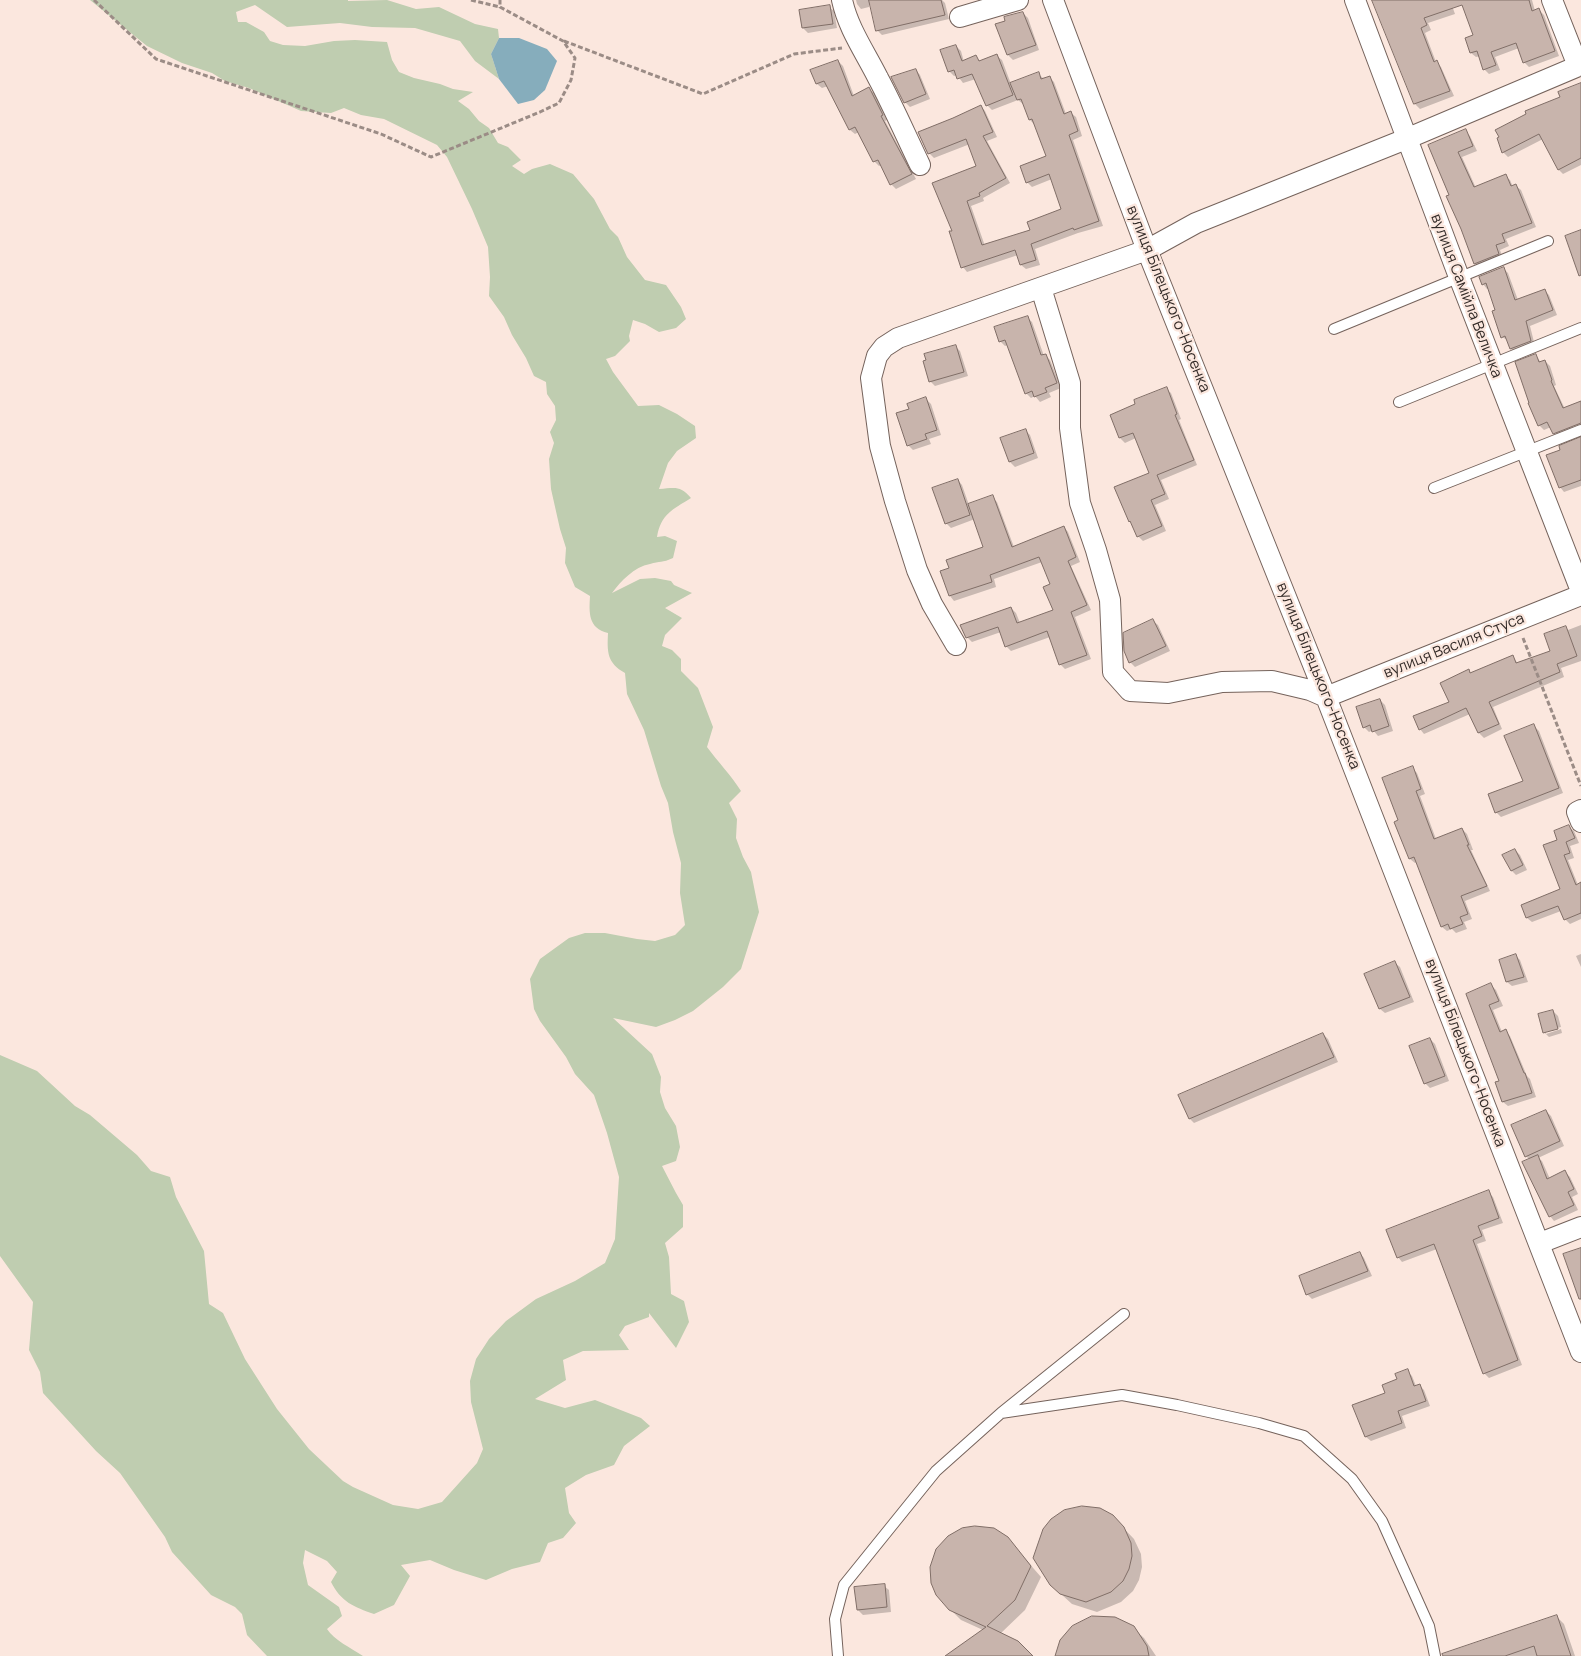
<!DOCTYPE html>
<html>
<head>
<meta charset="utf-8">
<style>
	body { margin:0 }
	canvas { display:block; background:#fbe7de }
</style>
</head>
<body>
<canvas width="1581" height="1656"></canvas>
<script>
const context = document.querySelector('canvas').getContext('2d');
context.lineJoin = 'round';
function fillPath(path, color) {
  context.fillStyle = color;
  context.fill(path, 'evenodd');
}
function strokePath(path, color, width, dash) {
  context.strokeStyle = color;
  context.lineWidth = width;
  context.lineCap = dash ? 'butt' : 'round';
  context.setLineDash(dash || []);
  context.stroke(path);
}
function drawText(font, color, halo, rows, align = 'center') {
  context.font = font + ' Manrope,sans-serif';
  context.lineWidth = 4.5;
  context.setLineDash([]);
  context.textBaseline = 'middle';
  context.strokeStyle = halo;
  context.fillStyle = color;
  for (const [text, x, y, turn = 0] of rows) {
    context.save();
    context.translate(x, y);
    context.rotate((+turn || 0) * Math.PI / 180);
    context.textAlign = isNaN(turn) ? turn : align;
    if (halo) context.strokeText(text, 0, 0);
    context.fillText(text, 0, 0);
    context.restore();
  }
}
fillPath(new Path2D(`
	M90,0H348V1L387,0L416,9L439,7L475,24L498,29L499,38L491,54L499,79L475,61L460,41L415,28L372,27L340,23L287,27L255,5L236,12L238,22H246L264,32L270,41L283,45L305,46L334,41L355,40L387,42L392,60L399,72L414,78L440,84L453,89L473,92L458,101L469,109L479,121L489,128L498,143L508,147L521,160L512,166L524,174L532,169L550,164L573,174L594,199L610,229L618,237L627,257L645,280L666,285L681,307L686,319L676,328L659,332L645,324L633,320L629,336L630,341L615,356L606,359L613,372L638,406L659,405L677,414L695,426L696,438L677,451L668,463L659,489C675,488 680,485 691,498C672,510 661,514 657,537L665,536L677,541L673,558C662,563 660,561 650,564C634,567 621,581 612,593L640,579L655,578L671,581L674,585L692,593L665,608L682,618L665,635L662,646L672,650L681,659V671L698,688L713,727L707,747C718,762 731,775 741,791L729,803L737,819L736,838L743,857L751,872L759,912L741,969L723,987L693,1011L675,1020L656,1027L613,1018L652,1054L661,1077L660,1092L665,1108L676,1126L680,1147L676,1161L662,1166L676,1193L683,1205V1227L665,1243L669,1257L671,1294L684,1301L689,1322L676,1348L649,1313V1317L625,1326L619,1335L629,1350L583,1351L563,1360L566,1380L535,1399L565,1408L595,1400L641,1418L650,1426L624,1446L614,1465L586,1475L565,1488L569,1513L576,1523L563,1538L548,1543L540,1562L512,1569L486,1580L454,1570L430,1560L401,1565L410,1576L394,1605L374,1614C354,1607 341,1602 331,1582L337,1572L327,1561L305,1550L303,1563L308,1585L339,1607L342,1616L327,1629C334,1640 351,1648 363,1656H267L247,1635L242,1614L235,1607L211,1595L172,1552L165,1537L120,1473L96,1451L43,1393L40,1372L29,1350L33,1302L0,1256V1055L37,1071L75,1106L90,1115L137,1155L151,1171L170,1177L176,1197L204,1251L209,1304L223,1313L245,1359L277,1409L309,1449L343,1481L353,1487L393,1505L418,1509L442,1502L477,1463L483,1449L471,1402L470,1381L476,1359L489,1339L506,1321L536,1299L575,1281L605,1263L615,1239L619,1177L607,1133L594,1095L575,1074L566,1057L540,1021L534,1009L530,979L540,959L569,938L585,933H605L637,939L655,941L675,935L685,925L680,893L681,863L673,832L668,803L661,786L644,730L627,694L625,673C607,663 607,652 608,633C588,628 589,613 590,596L575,587L565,563L566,548L560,529L551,489L549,459L554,443L550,432L556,420L555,406L547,394L546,382L534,376L526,358L512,335L504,317L489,296L490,277L488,247L472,209L447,157L437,145L384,119L361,115L344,108L331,113L301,111L249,88L225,81L212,73L182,63L147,46Z`), '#bfcdb0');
fillPath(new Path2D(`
	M499,38H519L547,49L557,61L545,90L534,100L518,104L499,79L491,54Z`), '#86adbc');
fillPath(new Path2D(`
	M856,0H942L945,3L949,19L882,35L877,30L870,1L869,7L861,9L857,4Z
	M1373,0H1450L1455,14L1428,23L1431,30L1425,33L1436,62L1441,67L1454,96L1420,109L1415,104Z
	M1462,0H1532L1535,11L1539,10L1544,15L1559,56L1529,67L1524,62L1519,48L1495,57L1500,70L1489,74L1484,69L1480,56L1476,57L1471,53L1474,36Z
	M829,7L834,11L837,28L808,33L803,28Z
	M1023,13L1028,18L1039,50L1013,60L1008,55Z
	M956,46L961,51L964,62L976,57L981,62L997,56L1002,60L1011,84L1038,74L1043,78L1049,77L1054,82L1066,114L1071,113L1076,117L1082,136L1073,140L1103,226L1078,233L1035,249L1040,265L1026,269L1021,265L1018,255L967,272L963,267L953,231L978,166L970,144L934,158L929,153L981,106L985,111L997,137L987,141L1010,183L983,198L984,201L971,206L985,246L1032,231L1062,210L1052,179L1032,187L1027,182L1047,157L1035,125L1030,120L1024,104H1023L1018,100L992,110L987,105L976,79L963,83L957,75L954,76L949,71Z
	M838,61L843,66L854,96L869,89L874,93L887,120L885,121L916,179L896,189L891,184L882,165L879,166L874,161L859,132L855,134L850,130L828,86L822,88L817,84Z
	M916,70L920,75L930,99L910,107L905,102Z
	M1581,85V165L1563,174L1559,170L1543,139L1508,157L1503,152L1561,98Z
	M1465,131L1470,136L1477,151L1462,157L1476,188L1505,176L1510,180L1513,187L1516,186L1521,190L1536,227L1506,239L1509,246L1500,250L1503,259L1480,268L1475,263L1451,195L1430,146Z
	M1503,268L1508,273L1518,300L1544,290L1549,295L1557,315L1530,326L1535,346L1516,354L1511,349L1509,341L1502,337L1497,311L1489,289H1487L1483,284Z
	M1027,317L1032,322L1044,356L1045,355L1050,360L1061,388L1049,393L1051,397L1040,402L1035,396L1031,398L1026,393L1008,345L1005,346L1000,341Z
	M955,346L960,351L968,376L935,386L930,381Z
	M1536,355L1541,363L1545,361L1550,366L1556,385L1554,386L1565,409L1581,402V424L1572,427L1574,432L1559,438L1551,427L1544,430L1539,425Z
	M1166,389L1171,393L1181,419L1179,420L1197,465L1161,480L1169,499L1155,505L1166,531L1143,541L1138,536L1133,525L1130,521L1150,473L1136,438L1125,443L1120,438L1111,416Z
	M926,399L931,404L941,435L929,439L931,444L913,450L908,445L910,410Z
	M1026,431L1030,435L1038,458L1015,467L1010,462L1002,439Z
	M1581,450V486L1564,492L1560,487Z
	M958,480L962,485L969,505L992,497L997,502L1014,547L1064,527L1068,532L1080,562L1071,566L1091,610L1075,617L1091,659L1065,669L1060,664L1050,637L1011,651L1006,646L1001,632L972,642L967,637L1011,608L1016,613L1020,623L1054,611L1052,584L1042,562L994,579L996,587L954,601L950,596L942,572L950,569L985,548L975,519L951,528L946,523Z
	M1153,621L1158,625L1170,651L1135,667L1130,662Z
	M1581,625V661L1561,668L1564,677L1493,707L1502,729L1484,738L1479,733L1470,714L1424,734L1420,729L1451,703L1468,671L1472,674L1513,656L1518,664L1552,651L1565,627L1568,630Z
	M1380,700L1385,705L1393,731L1378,736L1373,730L1369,732L1364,727Z
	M1534,726L1539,731L1563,793L1501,817L1496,812L1524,781Z
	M1412,768L1417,773L1425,794L1420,796L1436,839L1462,829L1467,834L1473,850H1471L1490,891L1465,901L1472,919L1464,922L1467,929L1456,933L1452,929L1447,931L1442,927L1417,862L1415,863L1410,859L1400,821Z
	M1569,827L1574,831L1579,843L1570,846L1574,858L1568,860L1578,885L1581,886V919L1570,924L1565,919L1561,911L1532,922L1527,918L1561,890L1559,840Z
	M1515,850L1520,855L1527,870L1516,875L1512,871Z
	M1581,954V967L1576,956Z
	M1516,956L1520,960L1528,982L1512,986L1507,982Z
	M1395,963L1400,967L1414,1002L1385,1013L1380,1009Z
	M1491,985L1496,990L1503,1006L1493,1010L1502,1032L1505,1031L1510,1036L1527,1076L1530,1079L1536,1097L1508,1106L1503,1102L1501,1082L1468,994Z
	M1553,1011L1558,1016L1561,1027L1546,1031V1034L1561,1029L1562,1033L1549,1037L1544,1032Z
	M1323,1034L1328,1039L1338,1062L1194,1123L1190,1119Z
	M1430,1039L1435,1044L1449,1081L1430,1088L1425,1083Z
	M1546,1111L1551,1116L1564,1146L1538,1158L1542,1161L1550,1179L1565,1172L1570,1177L1578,1194L1572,1197L1578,1210L1554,1221L1550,1216L1530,1160L1526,1156Z
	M1488,1192L1493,1197L1503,1223L1482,1230L1486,1241L1477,1244L1522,1365L1489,1378L1484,1373L1437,1249L1402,1262L1398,1257Z
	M1360,1253L1364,1258L1372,1276L1312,1299L1307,1294L1300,1276Z
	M1407,1371L1412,1376L1416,1386L1419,1385L1424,1390L1430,1406L1402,1416L1406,1428L1371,1441L1366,1437L1387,1393Z
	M1112,1516L1134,1539L1141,1554L1142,1567L1139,1580L1133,1591L1121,1602L1097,1612L1072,1604L1050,1584Z
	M1007,1538L1041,1577L1025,1610L1000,1634L1031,1656H954L983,1630L961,1620L950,1609Z
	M884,1586L889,1590L891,1612L863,1615L858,1610L856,1589Z
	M1556,1616L1564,1624L1575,1656H1466Z
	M1133,1628L1144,1638L1156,1656H1056Z`), '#0003');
const building = new Path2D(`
	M869,0H941L945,15L876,31Z
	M1372,0H1529L1532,11L1539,8L1555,51L1523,63L1516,43L1491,52L1496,65L1483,70L1477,51L1470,53L1465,38L1473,35L1462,5L1424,18L1427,25L1421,28L1434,62L1437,60L1450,91L1414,104Z
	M830,5L833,24L802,28L799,10Z
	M1023,12L1036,45L1007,55L995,24L1005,21L1004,17Z
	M956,45L962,61L976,55L979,61L997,54L1013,95L986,106L972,74L957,79L954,70L948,72L940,50Z
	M838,60L852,96L869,87L883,115L881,116L912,174L890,185L878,160L873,162L855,127L849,130L824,81L816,84L810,70Z
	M916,69L926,94L904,103L891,77Z
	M1039,72L1041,79L1050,76L1064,114L1071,111L1078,131L1069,135L1099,221L1074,230L1073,228L1031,244L1036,260L1020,265L1015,250L961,268L949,231H952L932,183L976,166L966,139L928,154L918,132L953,118L981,105L993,132L983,136L1006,178L979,193L980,196L967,201L982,245L1030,230L1027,222L1061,209L1049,174L1026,183L1020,166L1046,156L1032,119L1029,120L1021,99L1017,100L1010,83Z
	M1581,83V158L1558,170L1539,134L1502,153L1497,138L1499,137L1495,130L1526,114L1525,111L1560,97L1558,92Z
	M1466,129L1473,146L1458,152L1474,187L1506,174L1511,186L1516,184L1532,223L1502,234L1505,242L1496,245L1499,254L1474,264L1461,229L1446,196L1449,195L1428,145Z
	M1581,230V275L1579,276L1565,236Z
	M1504,267L1515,300L1545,289L1553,310L1526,321L1531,341L1510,349L1505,336L1501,338L1492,311L1495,310L1486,283L1482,285L1479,277Z
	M1028,316L1041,355L1046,354L1057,383L1045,388L1047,392L1034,397L1032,391L1025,394L1005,340L999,342L994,327Z
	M956,345L964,372L929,382L923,361L926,360L924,354Z
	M1536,354L1539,362L1545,360L1552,380L1551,381L1563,408L1581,401V423L1553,434L1547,422L1538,426L1528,403H1529L1515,362Z
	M1167,387L1177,414L1175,415L1194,460L1157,475L1165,494L1151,500L1162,526L1137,537L1130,521L1129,522L1114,487L1149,473L1133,433L1119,438L1110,415L1135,404L1134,400Z
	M926,397L937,430L925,434L927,439L907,446L896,413L909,409L907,404Z
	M1026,429L1034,453L1009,462L1000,438Z
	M1581,437V480L1559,488L1546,455L1560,450L1559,446Z
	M958,479L970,515L945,524L932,488Z
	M993,495L1012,547L1064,526L1076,557L1068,561L1087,605L1071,612L1087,655L1059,665L1047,631L1005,647L998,627L966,638L960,625L1011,607L1017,623L1053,610L1043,587L1050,584L1039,557L990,575L992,582L949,596L940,571L949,568L946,560L983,547L968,504Z
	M1153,619L1166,646L1129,663L1124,651L1123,633Z
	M1566,626L1577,656L1557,664L1560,672L1489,702L1499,724L1478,733L1466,708L1419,730L1413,716L1449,702L1440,683L1469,669L1470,673L1513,655L1516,663L1550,651L1544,634Z
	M1380,699L1389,726L1372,732L1370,725L1363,728L1356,707Z
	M1534,724L1559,788L1495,813L1488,794L1523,781L1504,736Z
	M1413,766L1421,789L1416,791L1434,839L1462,828L1469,845H1467L1487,886L1461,896L1468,914L1460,917L1463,924L1450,929L1448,924L1441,927L1414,857L1409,859L1394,822L1398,820L1382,778Z
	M1569,825L1575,838L1566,842L1570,853L1564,855L1576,885L1581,882V913L1564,920L1558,906L1526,918L1521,905L1560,889L1543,845L1557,840L1554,831Z
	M1515,849L1523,865L1511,871L1502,855Z
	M1516,954L1524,977L1506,982L1499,960Z
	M1395,961L1410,997L1379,1009L1364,974Z
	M1491,983L1499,1001L1489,1005L1500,1032L1506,1029L1524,1073H1525L1532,1093L1502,1102L1495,1082L1499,1081L1466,994Z
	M1553,1010L1558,1029L1543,1033L1538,1014Z
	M1323,1033L1334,1057L1189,1119L1178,1095Z
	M1430,1038L1445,1076L1424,1084L1409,1046Z
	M1546,1110L1560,1141L1525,1157L1511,1125Z
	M1538,1155L1547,1179L1565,1170L1574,1189L1568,1192L1574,1205L1549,1217L1522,1162Z
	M1489,1190L1499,1218L1478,1226L1482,1236L1473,1240L1518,1360L1483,1374L1434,1244L1397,1258L1386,1230Z
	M1581,1248V1299H1579L1563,1254Z
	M1360,1252L1368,1271L1306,1295L1299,1276Z
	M1408,1369L1414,1386L1420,1384L1426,1401L1398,1411L1402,1423L1365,1437L1352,1405L1385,1393L1382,1385L1397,1379L1395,1374Z
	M1082,1506L1100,1508L1113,1515L1124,1527L1131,1543L1132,1556L1129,1569L1123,1581L1111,1592L1086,1602L1060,1594L1050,1585L1033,1558L1043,1529L1051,1519L1064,1510Z
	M975,1526L994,1528L1008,1537L1031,1566L1015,1600L987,1626L1018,1641L1033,1656H945L986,1627L949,1610L936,1595L931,1583L930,1567L936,1549L948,1536L962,1528Z
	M885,1584L887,1607L857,1610L854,1587Z
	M1557,1615L1571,1656H1537L1534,1646L1505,1656H1443L1442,1654Z
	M1092,1616L1115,1617L1134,1626L1147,1646L1149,1656H1055L1060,1640L1072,1626Z`);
fillPath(building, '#c8b4ac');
strokePath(building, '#806e67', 1);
const service = new Path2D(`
	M1334,329L1548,241
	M1399,402L1581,328
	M1434,488L1581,430
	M1001,1413L1122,1395L1177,1405L1259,1423L1304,1436L1352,1479L1382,1521L1429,1626L1435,1656
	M838,1656L835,1619L844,1585L936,1471L1001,1413L1124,1314`);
const minor = new Path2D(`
	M842,0C848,28 865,52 878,78C893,106 906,136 920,165
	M1053,0L1147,250L1326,697L1581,1352
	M1355,0L1459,277L1581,591
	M1552,0L1578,66
	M960,17L1018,0
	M1041,288L1070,383V428L1080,503L1096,550L1110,600L1113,672L1130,691L1168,693L1222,682L1272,681L1310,690L1326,697L1581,595
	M956,645L932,604L917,570L895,501L880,446L871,378L877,356L884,347L898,338L1147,250L1196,223L1406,139L1581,65
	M1581,810L1577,812L1581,822
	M1540,1243L1581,1227`);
strokePath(service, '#75635c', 12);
strokePath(minor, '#75635c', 22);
strokePath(new Path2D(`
	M94,0L156,59L381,134L431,157L540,112L559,103L571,80L575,58L563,41L500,7V0
	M471,0L500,7
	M564,41L703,94L794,54L842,48
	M1523,638L1581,786`), '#9b8c86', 3, [5, 2.5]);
strokePath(service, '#fff', 10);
strokePath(minor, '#fff', 20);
drawText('15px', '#332b28', '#fbe7de', [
	["вулиця Самійла Величка",1466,296,69],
	["вулиця Білецького-Носенка",1168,299,68],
	["вулиця Василя Стуса",1454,646,-22],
	["вулиця Білецького-Носенка",1318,676,68],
	["вулиця Білецького-Носенка",1465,1053,69]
]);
</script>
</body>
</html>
